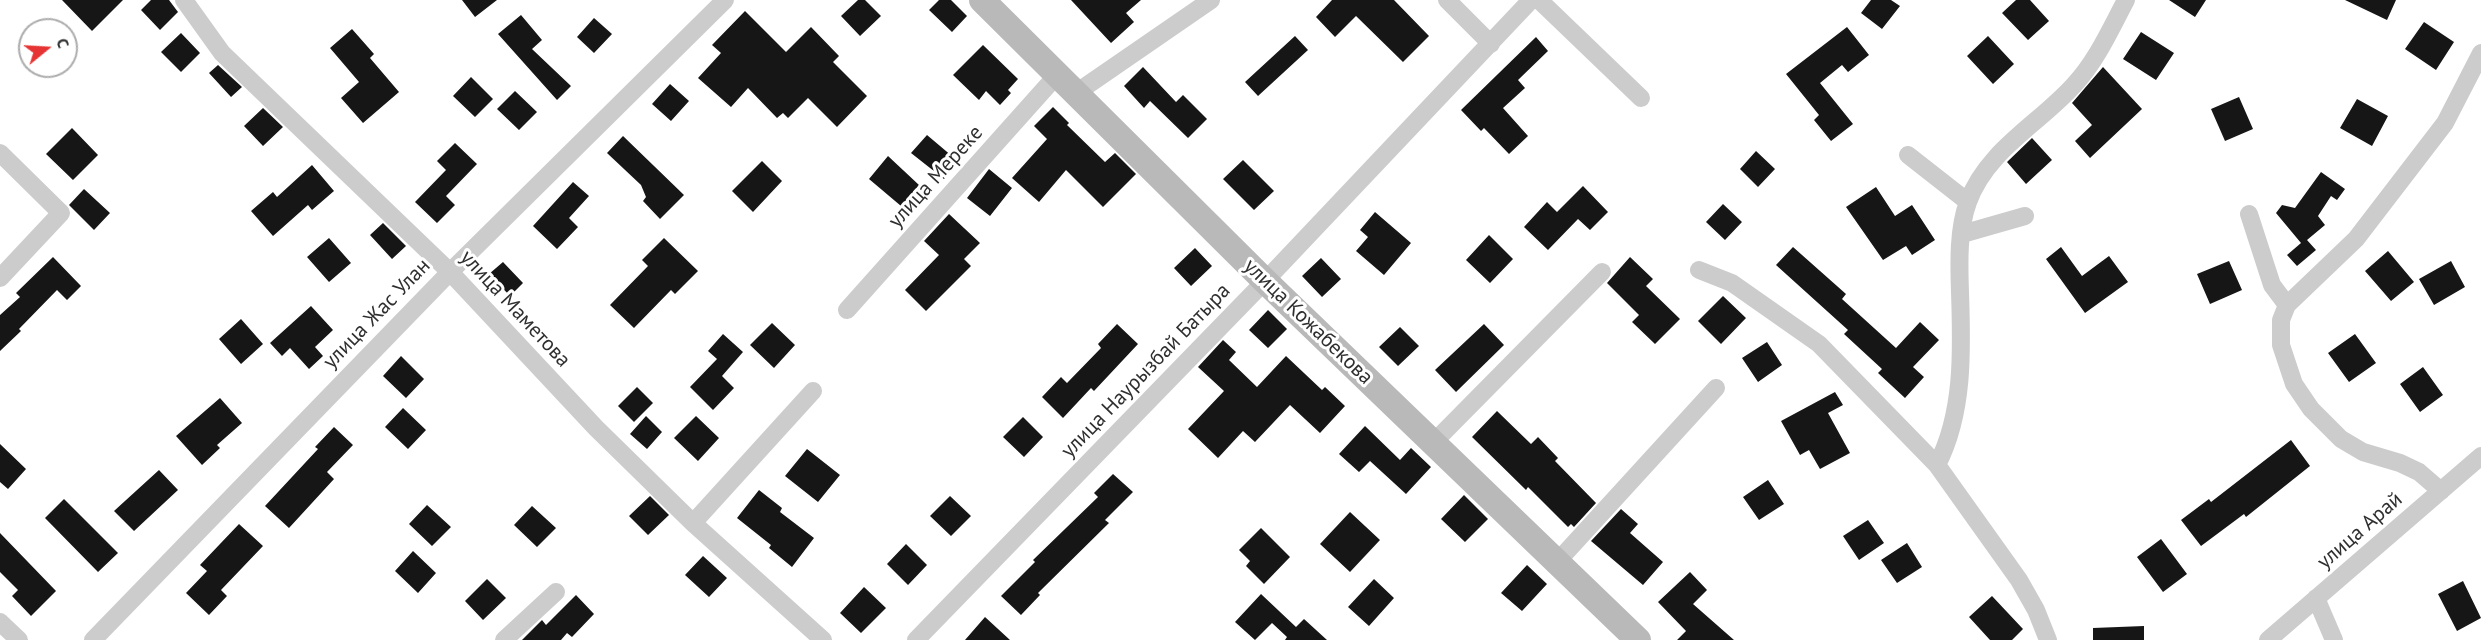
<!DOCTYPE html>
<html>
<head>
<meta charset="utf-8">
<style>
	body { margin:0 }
	#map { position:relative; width:2481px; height:640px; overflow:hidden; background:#fff; font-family:"PT Sans",sans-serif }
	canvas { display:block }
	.north { position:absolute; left:18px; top:18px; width:60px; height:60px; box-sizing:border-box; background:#fff; border:2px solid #acacac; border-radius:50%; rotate:72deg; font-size:16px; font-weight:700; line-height:24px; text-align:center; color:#2f2f2f }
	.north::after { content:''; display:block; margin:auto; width:21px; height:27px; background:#e53433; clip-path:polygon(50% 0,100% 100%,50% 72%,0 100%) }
</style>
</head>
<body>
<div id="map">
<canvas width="2481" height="640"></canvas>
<div class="north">С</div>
</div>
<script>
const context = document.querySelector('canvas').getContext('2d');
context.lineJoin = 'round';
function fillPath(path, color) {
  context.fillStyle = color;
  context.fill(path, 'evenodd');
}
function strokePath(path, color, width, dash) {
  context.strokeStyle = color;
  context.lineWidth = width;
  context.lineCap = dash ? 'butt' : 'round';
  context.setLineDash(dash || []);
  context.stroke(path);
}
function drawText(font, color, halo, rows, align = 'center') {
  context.font = font + ' "PT Sans",sans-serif';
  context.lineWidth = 6;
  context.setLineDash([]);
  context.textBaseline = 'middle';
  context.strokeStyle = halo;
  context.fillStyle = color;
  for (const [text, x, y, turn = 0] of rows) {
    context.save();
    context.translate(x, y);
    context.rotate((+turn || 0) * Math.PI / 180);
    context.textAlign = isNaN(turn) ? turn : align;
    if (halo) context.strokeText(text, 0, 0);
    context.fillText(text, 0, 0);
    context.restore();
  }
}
fillPath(new Path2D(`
	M62,0H123L92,31Z
	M151,0H169L178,12L160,30L141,10Z
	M462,0H497L475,17Z
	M858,0H865L881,16L860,36L841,16Z
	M939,0H951L967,16L952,32L929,10Z
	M1071,0H1141L1126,13L1134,22L1111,43Z
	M1332,0H1394L1429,36L1403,62L1356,16L1335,37L1316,17Z
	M1871,0H1891L1900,6L1882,29L1861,13Z
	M2016,0H2030L2049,21L2028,40L2002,13Z
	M2169,0H2206L2195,17Z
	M2345,0H2396L2387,20Z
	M745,11L786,52L811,27L839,56L833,62L867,96L837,127L808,98L788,118L783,113L777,118L748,88L731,107L698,78L721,53L712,45Z
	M521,15L542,40L532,49L571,86L557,100L498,34Z
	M594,18L612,34L594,53L577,37Z
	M2424,22L2454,42L2436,70L2405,49Z
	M1847,27L1869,55L1848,72L1842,65L1820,83L1853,124L1831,141L1814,120L1819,115L1786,74Z
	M352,29L374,54L370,58L399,92L363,123L341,98L359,82L330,48Z
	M2141,32L2174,53L2156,80L2123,59Z
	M181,33L200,53L181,72L161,52Z
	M1295,36L1308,50L1258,96L1245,82Z
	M1988,36L2014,64L1993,84L1967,56Z
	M1536,37L1548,51L1518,80L1525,88L1503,108L1528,136L1509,154L1484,128L1481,131L1461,110Z
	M983,45L1018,79L1008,90L1011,93L1000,105L986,91L979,100L953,75Z
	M218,65L242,87L231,97L209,73Z
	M1143,67L1176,102L1183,95L1207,119L1188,138L1150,101L1144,108L1124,86Z
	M2103,67L2142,109L2090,158L2075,141L2092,125L2072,103Z
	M471,77L493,99L475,117L453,96Z
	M670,84L689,101L671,121L652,104Z
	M515,91L537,112L519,130L497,109Z
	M2239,97L2253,129L2225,141L2211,109Z
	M2357,99L2388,116L2372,146L2340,128Z
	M1053,107L1069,123L1067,125L1105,162L1115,153L1136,174L1103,207L1066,170L1039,202L1012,178L1047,139L1034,126Z
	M263,108L283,127L263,146L244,126Z
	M72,128L98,155L73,180L46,154Z
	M927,135L959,162L944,179L911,153Z
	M623,136L684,195L660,219L643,201L646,197L641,185L607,153Z
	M2032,138L2052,160L2026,184L2007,162Z
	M455,143L477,164L446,196L455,205L437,223L415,202L446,170L437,161Z
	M1756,151L1775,169L1758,187L1740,169Z
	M888,156L919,185L901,206L869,179Z
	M1243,160L1274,191L1254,210L1223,179Z
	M762,161L782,181L753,212L732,191Z
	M312,165L334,191L312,210L308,205L273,236L251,211L273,192L277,197Z
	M989,169L1012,188L990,216L967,198Z
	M2321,172L2345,189L2337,200L2331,196L2318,216L2325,225L2307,240L2316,250L2297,266L2287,255L2301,243L2276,213L2282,205L2295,208Z
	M573,182L589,196L569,218L578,227L557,249L533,226Z
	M1583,186L1608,212L1590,230L1578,219L1548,250L1524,227L1547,202L1557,212Z
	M1876,187L1895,216L1912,205L1935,240L1912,255L1906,246L1883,260L1846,207Z
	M84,189L110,213L94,230L69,205Z
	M1723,204L1742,222L1725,240L1706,222Z
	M1375,212L1411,243L1384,275L1356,251L1368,237L1360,230Z
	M949,214L980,243L964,259L971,266L926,311L905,290L939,255L924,241Z
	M383,223L406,246L392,259L370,235Z
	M1489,235L1513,259L1490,283L1466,260Z
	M329,238L351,263L329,282L307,257Z
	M664,238L698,271L675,294L671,290L634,328L610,305L648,266L642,260Z
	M1793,247L1846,294L1842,299L1896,348L1920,322L1939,340L1913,367L1924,377L1905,398L1878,373L1882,369L1844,334L1848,330L1776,265Z
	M2061,247L2082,276L2109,256L2128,282L2085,313L2046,259Z
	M1195,248L1212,266L1191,286L1174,268Z
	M2388,251L2414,282L2391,301L2365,271Z
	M53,257L81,286L67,300L57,290L19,329L21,331L0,351V315L20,297L16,293Z
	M1630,257L1653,279L1646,286L1680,319L1655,344L1632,322L1639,315L1607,283Z
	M1321,258L1341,279L1322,297L1302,276Z
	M2229,261L2242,290L2210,304L2197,274Z
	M2451,261L2465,287L2434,305L2419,279Z
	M503,262L523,283L510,296L489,274Z
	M1723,296L1746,318L1721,344L1698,321Z
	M311,306L333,330L315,347L323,356L309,369L290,348L282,356L270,343Z
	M1268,310L1287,329L1268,348L1249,330Z
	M241,319L263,344L241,364L219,339Z
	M772,323L795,345L774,368L750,345Z
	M1117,324L1138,344L1094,391L1091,388L1063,418L1042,397L1061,377L1067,383L1101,348L1098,344Z
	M1484,324L1504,345L1456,392L1435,370Z
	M1400,327L1419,346L1398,366L1379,347Z
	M723,334L743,352L722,376L734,388L713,410L690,387L717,359L708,351Z
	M2355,334L2376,363L2349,382L2328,353Z
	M1223,340L1236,352L1229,360L1257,387L1286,356L1322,390L1325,387L1345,406L1320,433L1290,405L1255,442L1243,431L1218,458L1188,429L1224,391L1198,367Z
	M1767,342L1782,365L1758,382L1742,358Z
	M401,356L424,379L406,398L383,376Z
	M2423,367L2443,395L2420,412L2400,384Z
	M637,387L653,403L634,422L618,406Z
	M1835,392L1843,405L1828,413L1850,453L1820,469L1809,450L1800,455L1781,421Z
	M220,398L242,423L217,445L220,448L202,465L176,436Z
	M403,408L426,430L408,449L385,427Z
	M1497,411L1531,444L1538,437L1558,458L1555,461L1596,503L1574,527L1571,524L1568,527L1528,487L1526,490L1472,437Z
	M646,416L662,432L647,449L630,434Z
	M696,416L719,438L698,461L674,438Z
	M1023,417L1043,437L1024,457L1003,437Z
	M1365,426L1400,460L1411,448L1431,467L1406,494L1370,461L1359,472L1339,454Z
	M334,427L353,445L327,472L334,479L289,528L265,506L318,449L315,447Z
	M2291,440L2310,466L2246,517L2244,514L2201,546L2181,520L2209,499L2211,502Z
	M0,444L26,469L8,489L0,482Z
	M807,449L840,475L818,502L785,476Z
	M159,470L178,490L134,531L114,511Z
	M1113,474L1133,492L1105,520L1109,523L1038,593L1040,595L1021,615L1001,596L1035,562L1033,560L1098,497L1094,493Z
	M1768,480L1784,504L1759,520L1743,497Z
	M759,490L782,508L780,512L814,538L792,567L769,548L771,545L737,518Z
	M1464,495L1488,519L1465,542L1441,519Z
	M650,496L669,515L648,535L629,516Z
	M950,496L971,516L951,536L930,516Z
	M64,499L118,553L98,572L45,518Z
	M427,505L451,527L432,546L409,524Z
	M532,506L556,528L537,547L514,525Z
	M1621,509L1638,524L1630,533L1663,562L1643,585L1591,541Z
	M1350,512L1380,540L1350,572L1320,544Z
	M1868,520L1884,543L1859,560L1843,536Z
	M239,524L263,546L221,590L227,596L209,615L186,593L207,571L200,565Z
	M1261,528L1290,557L1264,584L1246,566L1250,561L1239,550Z
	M0,533L56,591L31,616L12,596L18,590L0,572Z
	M2161,539L2187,574L2163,592L2137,557Z
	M1907,543L1922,567L1897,583L1881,560Z
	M906,544L927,565L908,585L887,564Z
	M413,551L436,573L418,593L395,571Z
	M703,556L727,578L709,597L685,575Z
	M1527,565L1547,584L1522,611L1501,593Z
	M1690,572L1707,590L1693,604L1734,640H1677L1686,631L1658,602Z
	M487,579L506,598L483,620L465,601Z
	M1374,579L1394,598L1369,626L1348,607Z
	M2463,581L2481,618L2457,631L2438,594Z
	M864,587L886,608L861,633L840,613Z
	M1261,594L1296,627L1304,619L1327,640H1285L1287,637L1272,623L1255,640L1235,622Z
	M576,595L594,614L572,637L567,633L561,640H522L542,620L546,625Z
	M1992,596L2023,629L2012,640H1990L1969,617Z
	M985,617L1010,640H965Z
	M2144,626V640H2093V628Z`), '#161616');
strokePath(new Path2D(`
	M184,0L222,53L450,272L596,428L693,523L823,640
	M1447,0L1491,44
	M1539,0L1641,98
	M1076,93L1211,0
	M0,153L61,213L0,278
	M1908,155L1968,202
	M2249,214L2272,285L2287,305
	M1962,234L2025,216
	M1699,270L1732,283L1819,344L1937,465L2019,580L2036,610L2048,640
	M847,310L1057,75
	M1433,443L1602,272
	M1937,465C1964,413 1962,350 1960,292C1959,263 1958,229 1968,202C1987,150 2039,124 2074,85C2097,60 2110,30 2126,0
	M2441,491L2419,472L2400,463L2363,452L2341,439L2311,409L2294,384L2281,345V320L2287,305L2356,239L2445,123L2481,53
	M693,523L813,391
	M1557,562L1716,388
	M2316,598L2334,640
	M0,622L19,640
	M93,640L450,272L725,0
	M504,640L556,592
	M916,640L1265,281L1531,0
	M2268,640L2481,456`), '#ccc', 18);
strokePath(new Path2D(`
	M982,0L1265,281L1638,640`), '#b9b9b9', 26);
drawText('21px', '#2f2f2f', '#fff', [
	["улица Мереке",936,177,-48],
	["улица Маметова",515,309,47],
	["улица Жас Улан",377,314,-46],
	["улица Кожабекова",1308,322,44],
	["улица Наурызбай Батыра",1146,371,-46],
	["улица Арай",2360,531,-41]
]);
</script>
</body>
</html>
